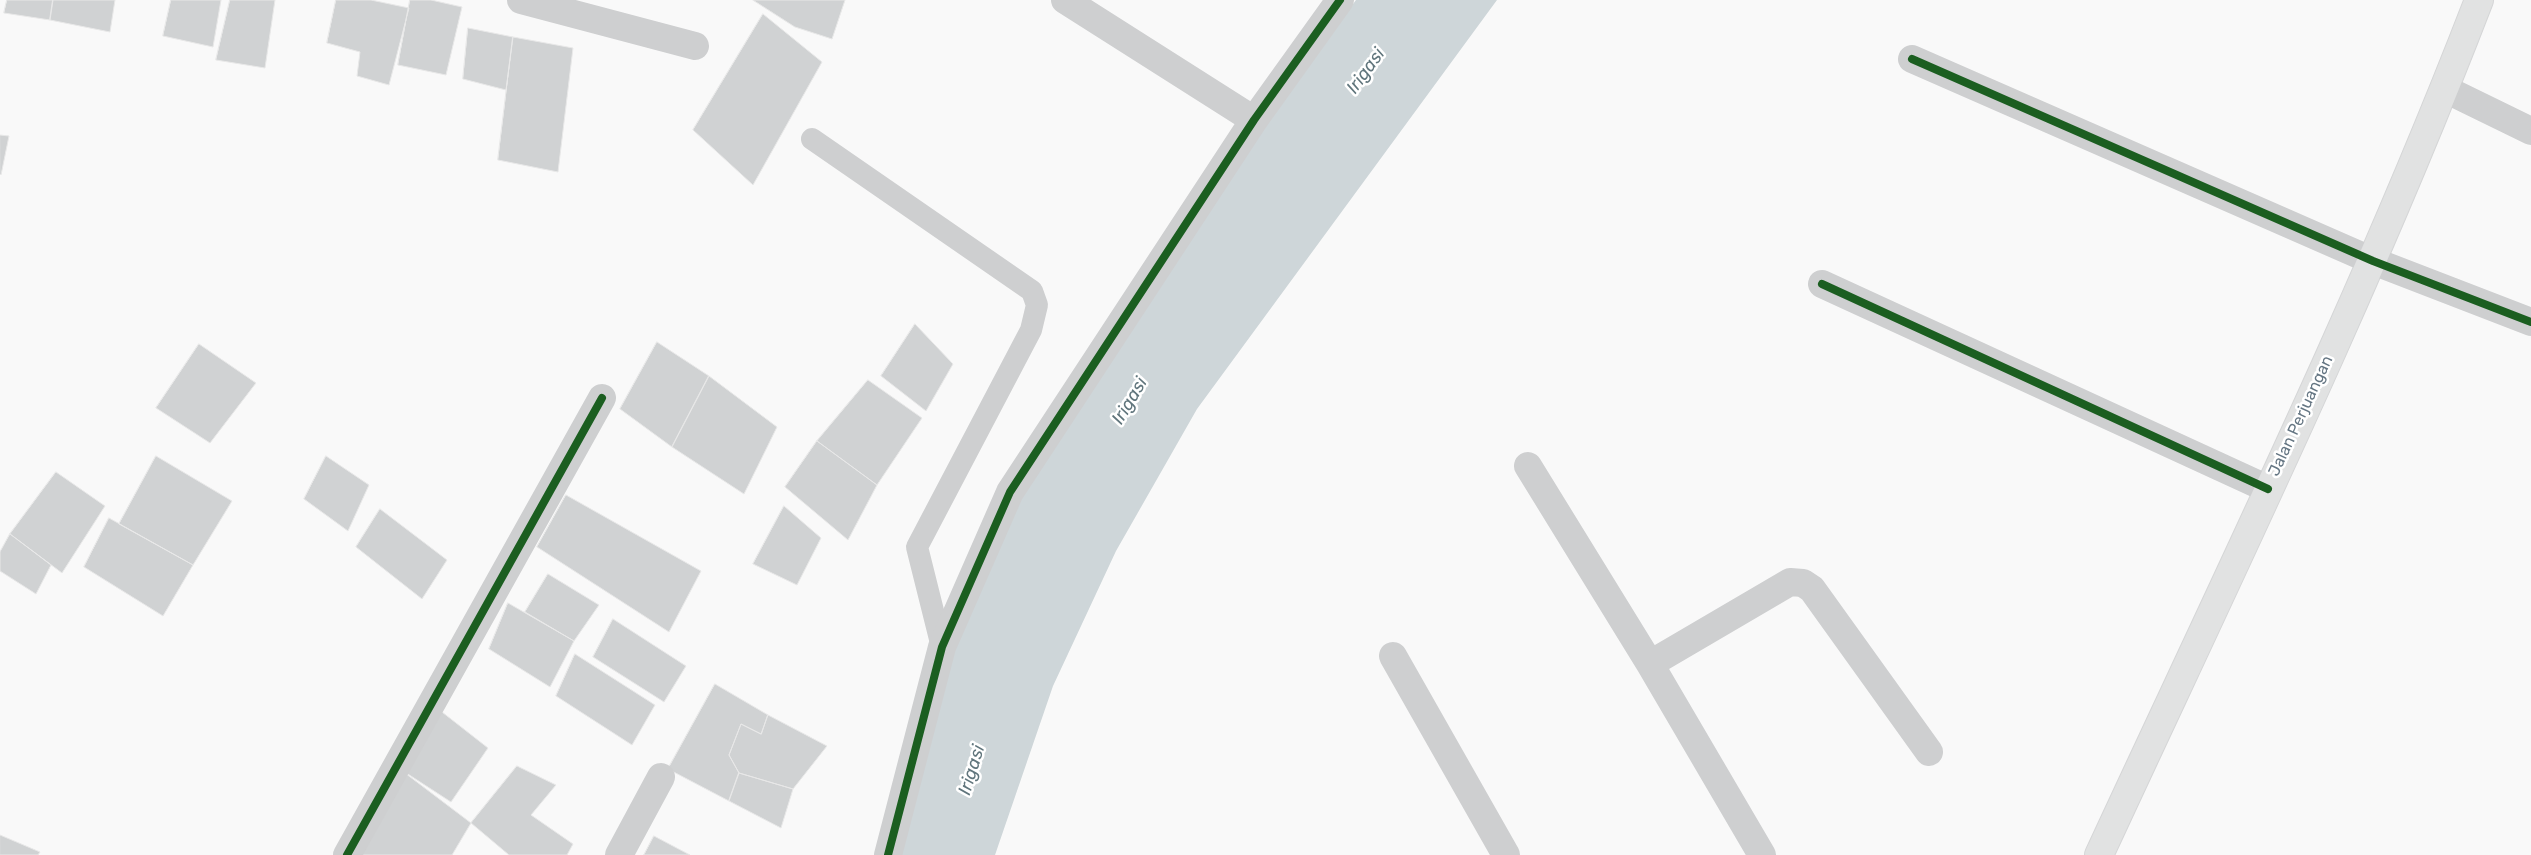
<!DOCTYPE html>
<html>
<head>
<meta charset="utf-8">
<style>
	body { margin:0 }
	canvas { display:block; background:#f9f9f9 }
</style>
</head>
<body>
<canvas width="2531" height="855"></canvas>
<script>
const context = document.querySelector('canvas').getContext('2d');
context.lineJoin = 'round';
function fillPath(path, color) {
  context.fillStyle = color;
  context.fill(path, 'evenodd');
}
function strokePath(path, color, width, dash) {
  context.strokeStyle = color;
  context.lineWidth = width;
  context.lineCap = dash ? 'butt' : 'round';
  context.setLineDash(dash || []);
  context.stroke(path);
}
function drawText(font, color, halo, rows, align = 'center') {
  context.font = font + ' Rubik,sans-serif';
  context.lineWidth = 5;
  context.setLineDash([]);
  context.textBaseline = 'middle';
  context.strokeStyle = halo;
  context.fillStyle = color;
  for (const [text, x, y, turn = 0] of rows) {
    context.save();
    context.translate(x, y);
    context.rotate((+turn || 0) * Math.PI / 180);
    context.textAlign = isNaN(turn) ? turn : align;
    if (halo) context.strokeText(text, 0, 0);
    context.fillText(text, 0, 0);
    context.restore();
  }
}
fillPath(new Path2D(`
	M1356,0H1497L1197,409L1116,551L1053,686L995,855H882L946,648L1083,373Z`), '#ced6d9');
const building = new Path2D(`
	M7,0H53L50,20L4,13Z
	M53,0H115L110,32L50,20Z
	M171,0H221L213,47L163,36Z
	M230,0H275L265,68L216,60Z
	M336,0H371L409,8L389,85L357,76L360,52L327,43Z
	M410,0H431L462,7L446,75L398,65Z
	M753,0H845L832,39L795,27Z
	M763,14L822,62L753,185L693,130Z
	M468,28L513,37L506,90L463,79Z
	M513,37L573,48L558,172L498,160Z
	M0,135L9,136L1,175L0,174Z
	M915,324L953,364L926,411L881,376Z
	M657,342L709,376L672,447L620,409Z
	M199,344L256,383L210,443L156,408Z
	M709,376L777,427L744,494L672,447Z
	M868,380L922,418L877,485L817,441Z
	M817,441L877,485L848,540L785,487Z
	M156,456L232,501L193,565L119,524Z
	M326,456L369,485L348,531L304,499Z
	M56,472L105,506L62,573L10,534Z
	M566,495L701,571L669,632L537,547Z
	M784,506L821,538L797,585L753,564Z
	M380,509L447,560L422,599L356,547Z
	M109,518L193,565L163,616L84,567Z
	M10,534L51,565L36,594L0,571V552Z
	M548,574L599,605L574,641L525,612Z
	M508,603L574,641L550,687L489,649Z
	M613,619L686,666L664,702L593,657Z
	M575,654L655,705L632,745L556,696Z
	M715,684L768,715L761,734L741,724L729,755L739,773L729,801L668,769Z
	M442,712L488,748L451,802L397,767Z
	M768,715L827,746L793,789L739,773L729,755L741,724L761,734Z
	M517,766L556,785L531,815L573,844L567,855H509L471,823Z
	M397,767L471,823L452,855H360Z
	M739,773L793,789L781,828L729,801Z
	M0,835L40,852L38,855H0Z
	M654,836L690,855H644Z`);
fillPath(building, '#d0d2d3');
strokePath(building, '#e8e8e8', 1);
const secondary = new Path2D(`
	M2099,855C2230,572 2367,291 2479,0`);
strokePath(secondary, '#d5d6d7', 30);
strokePath(new Path2D(`
	M812,139L1032,291L1037,305L1031,330L917,547L942,647`), '#cecfd0', 22);
strokePath(new Path2D(`
	M521,0L695,46
	M1065,0L1254,120
	M1912,59L2373,261L2531,322
	M2445,89L2531,131
	M1822,284L2268,489
	M1528,466L1650,664L1762,855
	M1393,656L1506,855
	M1650,664L1790,582L1803,583L1812,589L1929,752
	M347,855L602,398
	M619,855L661,777
	M888,855L942,647L1010,492L1254,120L1340,0`), '#cecfd0', 28);
strokePath(secondary, '#e1e2e2', 28);
strokePath(new Path2D(`
	M1912,59L2373,261L2531,322
	M1822,284L2268,489
	M347,855L602,398
	M888,855L942,647L1010,492L1254,120L1340,0`), '#1b5e20', 8);
drawText('16px', '#657683', '#fff', [
	["Jalan Perjuangan",2301,416,-65]
]);
drawText('italic 18px', '#60757c', '#fff', [
	["Irigasi",1366,71,-54],
	["Irigasi",1130,401,-59],
	["Irigasi",972,770,-73]
]);
</script>
</body>
</html>
